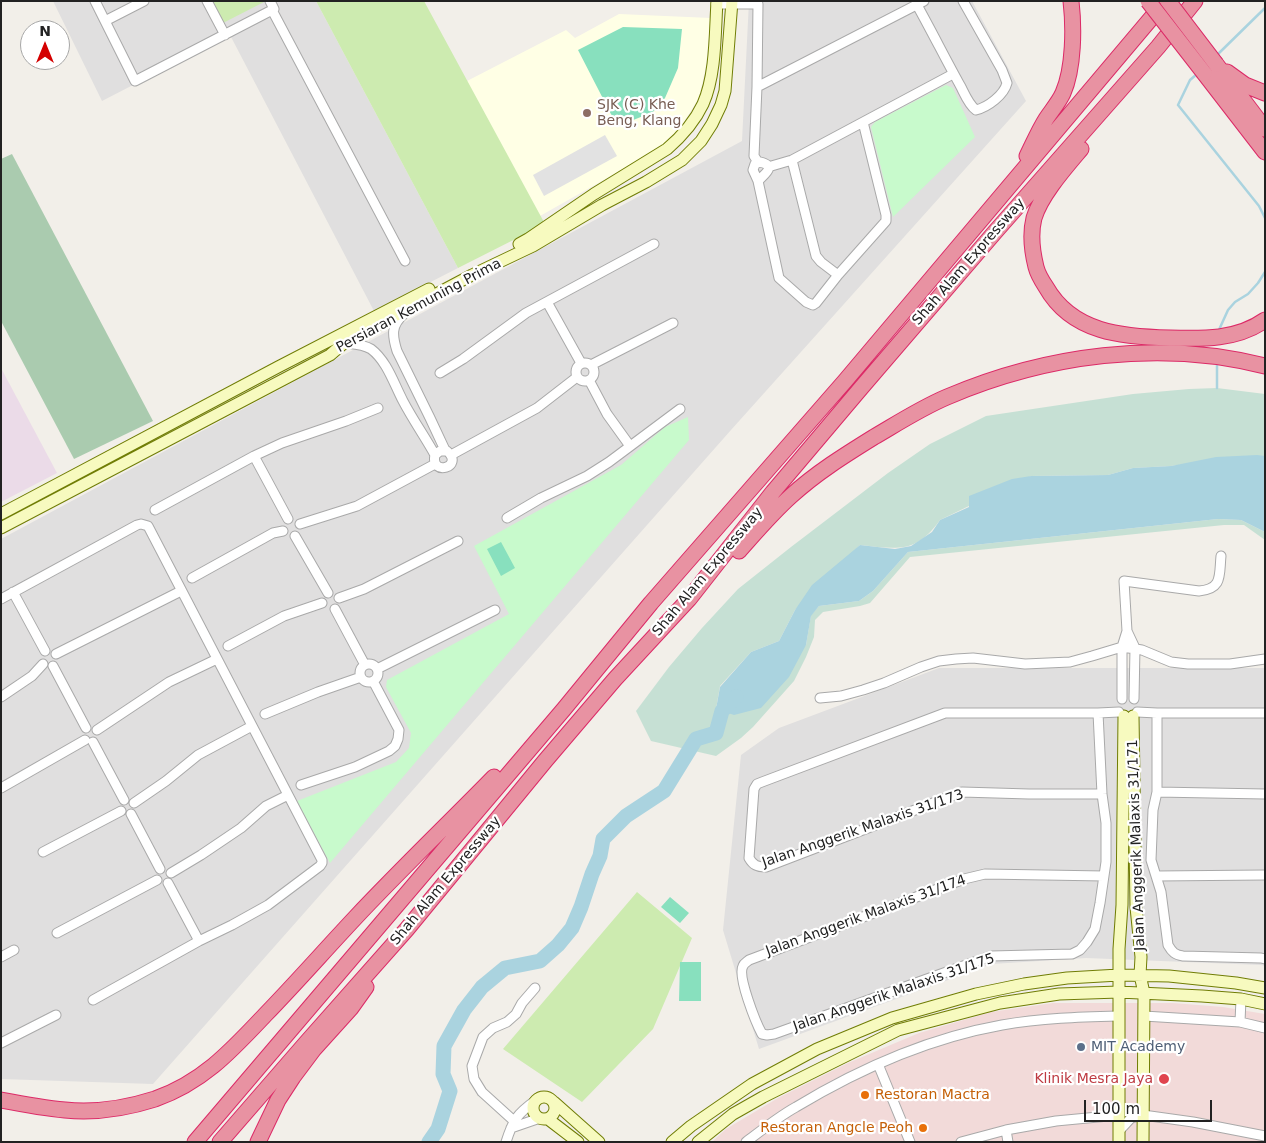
<!DOCTYPE html>
<html>
<head>
<meta charset="utf-8">
<style>
	body { margin:0 }
	#map { position:relative; width:1266px; height:1143px; overflow:hidden; background:#f2efe9; font-family:"DejaVu Sans",sans-serif }
	canvas { display:block }
	.frame { position:absolute; inset:0; border:2px solid #222; pointer-events:none }
	.north { position:absolute; left:20px; top:20px; width:50px; height:50px; box-sizing:border-box; background:#fff; border:1px solid #a7a7a7; border-radius:50%; rotate:0deg; font-size:14px; font-weight:700; line-height:20px; text-align:center; color:#222 }
	.north::after { content:''; display:block; margin:auto; width:18px; height:22px; background:#d40000; clip-path:polygon(50% 0,100% 100%,50% 72%,0 100%) }
	.scale { position:absolute; left:1084px; top:1100px; width:128px; height:22px; box-sizing:border-box; border:2px solid #222; border-top:0; padding-left:6px; font-size:15px; line-height:18px; white-space:nowrap; color:#222; -webkit-text-stroke:4px #fff; paint-order:stroke }
</style>
</head>
<body>
<div id="map">
<canvas width="1266" height="1143"></canvas>
<div class="frame"></div>
<div class="north">N</div>
<div class="scale">100 m</div>
</div>
<script>
const context = document.querySelector('canvas').getContext('2d');
context.lineJoin = 'round';
function fillPath(path, color) {
  context.fillStyle = color;
  context.fill(path, 'evenodd');
}
function strokePath(path, color, width, dash) {
  context.strokeStyle = color;
  context.lineWidth = width;
  context.lineCap = dash ? 'butt' : 'round';
  context.setLineDash(dash || []);
  context.stroke(path);
}
function drawText(font, color, halo, rows, align = 'center') {
  context.font = font + ' "DejaVu Sans",sans-serif';
  context.lineWidth = 4.5;
  context.setLineDash([]);
  context.textBaseline = 'middle';
  context.strokeStyle = halo;
  context.fillStyle = color;
  for (const [text, x, y, turn = 0] of rows) {
    context.save();
    context.translate(x, y);
    context.rotate((+turn || 0) * Math.PI / 180);
    context.textAlign = isNaN(turn) ? turn : align;
    if (halo) context.strokeText(text, 0, 0);
    context.fillText(text, 0, 0);
    context.restore();
  }
}
fillPath(new Path2D(`
	M53,1H316L458,268L374,311L230,35L102,101Z
	M749,1H972L1026,101L731,430L153,1084L1,1079V539L742,141Z
	M939,668H1265V966L1261,965L1086,958L992,964L759,1049L723,930L741,755L779,728Z`), '#e0dfdf');
fillPath(new Path2D(`
	M1053,1003H1173L1223,1007L1265,1014V1142H712L726,1129L778,1098L848,1063L919,1033L991,1012Z`), '#f2dad9');
fillPath(new Path2D(`
	M1,368L57,473L1,502Z`), '#ebdbe8');
fillPath(new Path2D(`
	M619,14L711,18L706,66L699,98L680,128L660,148L540,216L467,81L566,30L575,38Z`), '#ffffe5');
fillPath(new Path2D(`
	M212,1H266L223,23Z
	M316,1H424L545,224L458,268Z
	M637,892L692,938L653,1029L582,1102L503,1049Z`), '#cdebb0');
fillPath(new Path2D(`
	M1217,388L1265,394V456L1241,457L1171,466L1133,468L1108,475L1031,476L940,520C916,554 897,549 860,545L795,610L779,641L751,652L720,686L716,709L806,645L811,615L819,606L859,601L873,591L908,552L1218,519L1241,520L1265,532V540L1244,525H1224L910,557L870,603L860,606L823,612L815,620L814,637L806,657L794,681L753,727L741,738L716,756L651,741L636,711L669,667L702,628L738,589L791,547L888,473L930,444L986,416L1133,394L1189,389Z`), '#c6e0d4');
fillPath(new Path2D(`
	M12,154L153,421L74,459L1,321V159Z`), '#aacbaf');
fillPath(new Path2D(`
	M946,85L953,88L975,137L893,217L871,127L875,122Z
	M688,417L689,440L330,863L297,801L396,762L409,748L411,733L386,687L387,680L509,614L474,546L621,465L665,427Z`), '#c8facc');
fillPath(new Path2D(`
	M623,27L682,29L678,68L665,98L653,112L626,123L622,117L614,120L578,50Z
	M501,542L515,568L501,576L487,549Z
	M670,897L689,913L680,923L661,907Z
	M680,962H701V1001H679Z`), '#88e0be');
fillPath(new Path2D(`
	M605,135L617,156L544,196L533,175Z`), '#e2e2e2');
fillPath(new Path2D(`
	M1257,455L1265,456V532L1241,520L1218,519L908,552L873,591L859,601L819,606L811,616L806,645L789,677L761,708L734,715L716,709L720,687L751,652L779,641L795,610L812,585L860,545L895,549L911,546L932,532L940,520L969,507V496L1012,479L1031,476L1108,475L1133,468L1171,466L1216,457Z`), '#aad3df');
strokePath(new Path2D(`
	M1216,56L1265,8
	M1197,74L1190,80L1178,105L1259,206L1265,218
	M1218,332L1228,310L1235,302L1248,294L1258,283L1265,272
	M1217,388V363`), '#aad3df', 2.5);
strokePath(new Path2D(`
	M429,1142L438,1129L450,1091L443,1074L444,1046L464,1010L482,987L505,968L540,961L558,945L572,928L581,907L592,874L600,856L603,839L626,816L664,791L696,739L716,733L722,711L736,697`), '#aad3df', 15);
const street = new Path2D(`
	M95,1L135,81L274,9L270,1
	M207,1L225,35
	M716,4H758
	M758,4L757,87L754,156L758,162
	M917,5C932,32 946,60 961,87C965,95 969,105 976,110C988,107 1004,95 1007,83L1002,70L963,1
	M272,10L405,261
	M105,21L144,1
	M757,87L924,1
	M792,160L816,256L821,262L838,275
	M760,162C778,166 763,175 758,181L753,170L755,164Z
	M768,167L792,160L953,74
	M758,181L779,278L806,302L813,305L816,303L838,275L886,221V215L863,122
	M547,302L581,363
	M404,314C391,325 392,335 397,351L430,418L445,450
	M344,343C353,344 363,344 371,349C387,361 394,384 403,401C413,420 425,437 435,455C430,477 465,467 447,451H440L435,455
	M576 372a9 9 0 1 1 18 0a9 9 0 1 1-18 0Z
	M591,365L673,323
	M440,373L463,359L526,313L654,244
	M589,380L607,414L630,446
	M451,455L537,408L577,377
	M254,456L288,519
	M155,510L254,456L282,443L346,421L378,408
	M507,518L541,498L587,476L609,462L680,409
	M300,524L357,506L435,464
	M295,536L328,593
	M192,578L273,533L283,531
	M13,592L45,651
	M339,598L364,589L458,541
	M1,599L137,525L141,524L148,526L322,860V863L320,866L268,905L232,925L199,941L93,1000
	M335,609L365,665
	M1127,631L1135,648L1134,699
	M228,646L284,616L322,603
	M56,654L181,591
	M360 673a9 9 0 1 1 18 0a9 9 0 1 1-18 0Z
	M53,666L86,728
	M377,669L495,610
	M1,697L32,676L43,664
	M820,698L841,696L863,690L884,683L921,667L939,661L956,659L973,658L1025,664L1070,662L1092,656L1122,647L1142,650L1171,662L1188,664H1230L1265,659
	M1122,699V647L1127,631L1124,581L1199,591C1223,589 1219,575 1221,556
	M1137,712L1157,713H1265
	M1098,713L1102,794L1106,823V862L1100,903L1095,929L1087,942L1080,950L1072,954L991,956L774,1034L767,1035L762,1034C756,1023 737,976 743,966C744,963 747,962 749,960L964,879L985,874L1104,876
	M1157,713V792L1153,810L1151,860L1161,892L1168,945C1172,952 1175,955 1183,956L1261,958L1265,959
	M265,714L318,692L361,677
	M97,730L169,682L217,659
	M93,742L124,800
	M301,785L355,767L389,751L395,746L398,739L399,730L373,681
	M1,788L85,740
	M1157,792L1265,794
	M1102,794H1029L962,792L766,867C757,867 753,865 749,858L754,789L757,784L762,782L945,713H1098L1119,712
	M134,803L166,781L198,755L252,726
	M131,814L160,869
	M43,852L121,811
	M171,873L201,855L241,828L266,806L288,795
	M1156,876L1265,875
	M168,883L199,941
	M57,933L157,880
	M1,957L14,950
	M1144,1016L1240,1022L1265,1028
	M1240,1022L1241,999
	M1,1043L56,1015
	M878,1064L910,1142
	M514,1121L482,1092L474,1079L472,1066L483,1037L493,1028L507,1022L516,1014L522,1003L535,988
	M511,1128L540,1118
	M1006,1130L1008,1142
	M1119,1131L1131,1118L1143,1115L1193,1122L1265,1136
	M506,1142C513,1120 517,1114 535,1101
	M746,1142C762,1130 778,1117 796,1107C859,1069 929,1038 1002,1025C1041,1018 1080,1017 1119,1016
	M961,1142L1006,1130L1056,1121L1119,1115`);
const secondary = new Path2D(`
	M519,244L528,239L594,194L667,149C681,137 695,121 703,104C716,75 715,33 717,1
	M1,514L278,367L429,289
	M1,528L330,355L344,343L472,275L533,246L602,205L646,182L682,160L701,141L712,124L721,105L725,91L732,1
	M1133,716L1136,907L1141,957L1140,975L1144,993L1143,1142
	M533 1108a11 11 0 1 1 22 0a11 11 0 1 1-22 0Z
	M554,1102L599,1142
	M548,1119L578,1142
	M672,1142L691,1126L752,1084L817,1049L892,1018L976,994L1024,984L1067,978L1119,975L1169,976L1236,983L1265,988
	M698,1142L733,1114L763,1097L898,1030L1000,1003L1059,994L1119,992L1202,996L1241,999L1265,1004
	M1119,1142V949L1122,905L1124,716`);
const highway = new Path2D(`
	M1216,64L1265,129
	M1227,72L1245,85L1265,93
	M1204,73L1265,152
	M1081,149C1065,168 1041,195 1034,218C1030,234 1032,251 1036,267C1038,275 1042,281 1046,287C1072,333 1123,337 1170,338C1203,339 1237,340 1265,320
	M1027,156C1033,144 1039,130 1046,119C1052,110 1059,102 1063,93C1074,68 1074,27 1071,1
	M739,551C756,532 772,513 791,496C816,473 845,455 874,437C898,423 921,408 947,397C1045,355 1160,339 1265,366
	M1,1100C22,1104 44,1108 65,1110C95,1113 127,1108 155,1099C203,1082 231,1051 265,1015C296,983 325,950 355,918C400,870 448,824 494,777
	M195,1142L564,709L651,603L845,381L1164,3
	M220,1142L306,1043L407,929L545,761L615,679L689,599L773,492L861,388L995,232L1158,47L1195,1
	M258,1142L278,1100L293,1077L314,1049L351,1008L366,987`);
strokePath(street, '#a9a9a9', 11);
strokePath(secondary, '#707d05', 13);
strokePath(highway, '#dc2a67', 17);
strokePath(street, '#fff', 9);
strokePath(secondary, '#f7fabf', 11);
strokePath(highway, '#e892a2', 15);
const highwayBridge = new Path2D(`
	M1148,1L1204,73
	M1168,1L1216,64`);
strokePath(highwayBridge, '#dc2a67', 17, []);
strokePath(highwayBridge, '#e892a2', 15);
for (const [x, y, r, color] of [
	[587,113,5,"#8d6e63"],
	[1081,1047,5,"#5c6f8a"],
	[1164,1079,6,"#e0444e"],
	[865,1095,5,"#e8710a"],
	[923,1128,5,"#e8710a"]
]) {
  const dot = new Path2D();
  dot.arc(x, y, r, 0, 2 * Math.PI);
  context.fillStyle = color;
  context.fill(dot);
  strokePath(dot, '#fff', 2);
}
drawText('14px', '#785e54', '#fff', [
	["SJK (C) Khe",597,105],
	["Beng, Klang",597,121]
], 'left');
drawText('14px', '#222', '#fff', [
	["Shah Alam Expressway",969,262,-49],
	["Persiaran Kemuning Prima",419,306,-28],
	["Shah Alam Expressway",708,572,-50],
	["Jalan Anggerik Malaxis 31/173",863,829,-19],
	["Jalan Anggerik Malaxis 31/171",1137,845,-92],
	["Shah Alam Expressway",446,881,-50],
	["Jalan Anggerik Malaxis 31/174",866,916,-20],
	["Jalan Anggerik Malaxis 31/175",894,993,-19]
]);
drawText('14px', '#4e5e75', '#fff', [
	["MIT Academy",1091,1047]
], 'left');
drawText('14px', '#be3a42', '#fff', [
	["Klinik Mesra Jaya",1153,1079]
], 'right');
drawText('14px', '#c56008', '#fff', [
	["Restoran Mactra",875,1095],
	["Restoran Angcle Peoh",913,1128,"right"]
], 'left');
</script>
</body>
</html>
